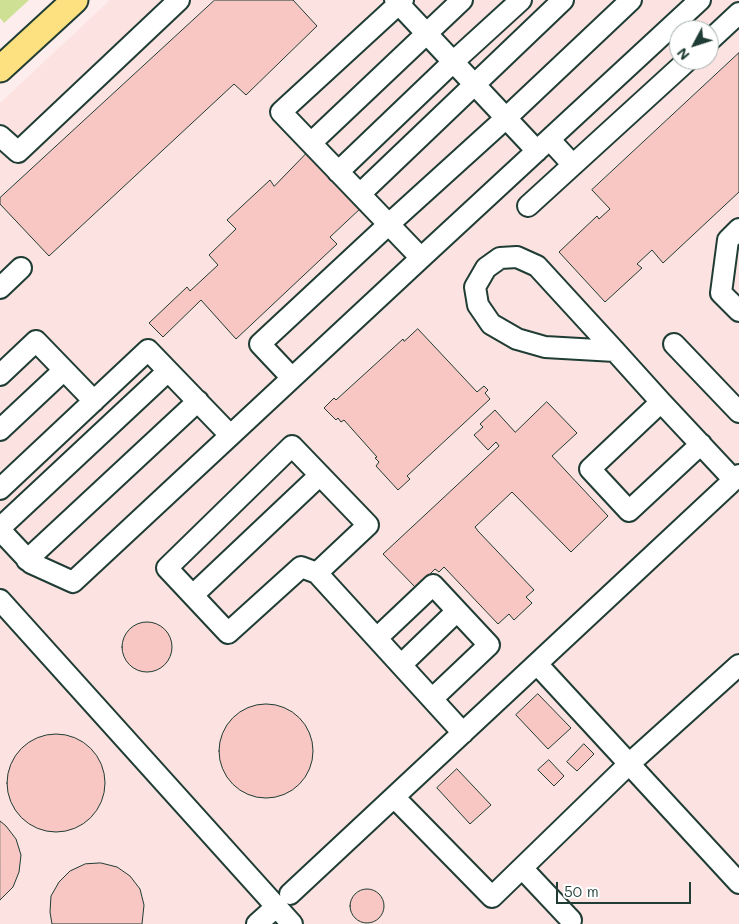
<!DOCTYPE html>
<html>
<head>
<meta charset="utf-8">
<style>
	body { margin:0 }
	#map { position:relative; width:739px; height:924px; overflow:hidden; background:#fdeeed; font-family:Mali,sans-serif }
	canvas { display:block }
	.north { position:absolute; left:669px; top:20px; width:50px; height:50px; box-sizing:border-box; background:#fff; border:1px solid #a5b1ae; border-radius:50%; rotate:230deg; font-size:14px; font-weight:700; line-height:20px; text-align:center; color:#1f3d34 }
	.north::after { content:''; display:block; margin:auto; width:18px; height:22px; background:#1f3d34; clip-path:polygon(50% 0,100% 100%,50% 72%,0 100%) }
	.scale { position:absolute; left:556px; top:882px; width:135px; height:22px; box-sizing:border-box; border:2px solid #1f3d34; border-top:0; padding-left:6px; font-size:15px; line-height:18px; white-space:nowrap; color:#1f3d34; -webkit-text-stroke:4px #fff; paint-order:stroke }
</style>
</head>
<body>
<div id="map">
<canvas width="739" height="924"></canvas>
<div class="north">N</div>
<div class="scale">50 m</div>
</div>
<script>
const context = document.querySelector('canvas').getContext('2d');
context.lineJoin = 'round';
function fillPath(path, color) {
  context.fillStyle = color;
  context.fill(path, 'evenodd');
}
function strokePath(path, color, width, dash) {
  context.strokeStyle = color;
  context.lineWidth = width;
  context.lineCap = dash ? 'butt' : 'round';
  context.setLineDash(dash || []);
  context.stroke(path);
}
fillPath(new Path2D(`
	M110,0H739V924H0V103ZM679,30H709V60H679Z`), '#fce2e1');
fillPath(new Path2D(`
	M0,0H29L4,23L0,18Z`), '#cee094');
const building = new Path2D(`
	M215,0H293L317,26L246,95L234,84L49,256L0,204V198Z
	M739,53V192L663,263L652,250L637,264L642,268L605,302L559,252L597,216L599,219L610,209L592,190Z
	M309,151L362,207L330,237L337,244L236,339L201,300L163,337L149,323L187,287L190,291L218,265L209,255L236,229L227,220L270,180L274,186Z
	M418,329L477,392L484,386L488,390L485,393L490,399L407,476L410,479L398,490L376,466L379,462L375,458L377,457L344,420L341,422L338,418L336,420L324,408L334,398L336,400L403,339L404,341Z
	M547,402L577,433L552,456L608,516L571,552L512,492L475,527L478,531L534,590L526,597L532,603L514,620L509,614L498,624L444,567L439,572L435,569L416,588L383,554L499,446L496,442L488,450L474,435L483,427L480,424L495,410L515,432Z
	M122 647a25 25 0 1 1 50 0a25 25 0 1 1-50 0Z
	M538,694L571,728L548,749L516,715Z
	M219 751a47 47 0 1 1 94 0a47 47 0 1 1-94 0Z
	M7 783a49 49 0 1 1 98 0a49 49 0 1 1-98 0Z
	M584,744L594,754L577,771L567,762Z
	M549,760L564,776L554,786L538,770Z
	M457,769L491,805L470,824L437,788Z
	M0,821L6,826L16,839L21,855L19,872L13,887L0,900Z
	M101,863L117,867L130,876L140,889L144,905L142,924H52L50,912L51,896L59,882L70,871L85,864Z
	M350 906a17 17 0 1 1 34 0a17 17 0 1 1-34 0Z`);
fillPath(building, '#f8c7c4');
strokePath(building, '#1f3d34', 1);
const minor = new Path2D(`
	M395,0L537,151
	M403,0L281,112L421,258
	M709,41L739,13
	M0,136L18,152L179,0
	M550,140L573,165
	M311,143L462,0
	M338,172L453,62L521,0
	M360,194L563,0
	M528,206L688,60
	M739,229L728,240L721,293L739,311
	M0,288L21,268
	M674,344L739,412
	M615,351L545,347L517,339L491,324L478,305L475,287L486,268L500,258L517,257L537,266L615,351L661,402L734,480
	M0,375L36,341L94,401
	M292,378L260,344L389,224L506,118L631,0
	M661,402L590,469L629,511L701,444
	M0,430L64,370
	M0,489L148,350L230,435
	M0,528L168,371
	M0,530L31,563L73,582L421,258L700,0
	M27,560L198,401
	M317,573L301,567L228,633L167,568L292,446L368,525L317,573L463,733
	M193,595L320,475
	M0,600L292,924
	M377,638L433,585L489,645L432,699
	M537,664L739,883
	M401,665L457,611
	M394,797L492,897L629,764L739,665
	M522,868L571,920
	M290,894L739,475
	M257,924L276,907`);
const major = new Path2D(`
	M0,69L75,0`);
strokePath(minor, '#1f3d34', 24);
strokePath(major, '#1f3d34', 29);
strokePath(minor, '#fff', 20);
strokePath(major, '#fde080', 25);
</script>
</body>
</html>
